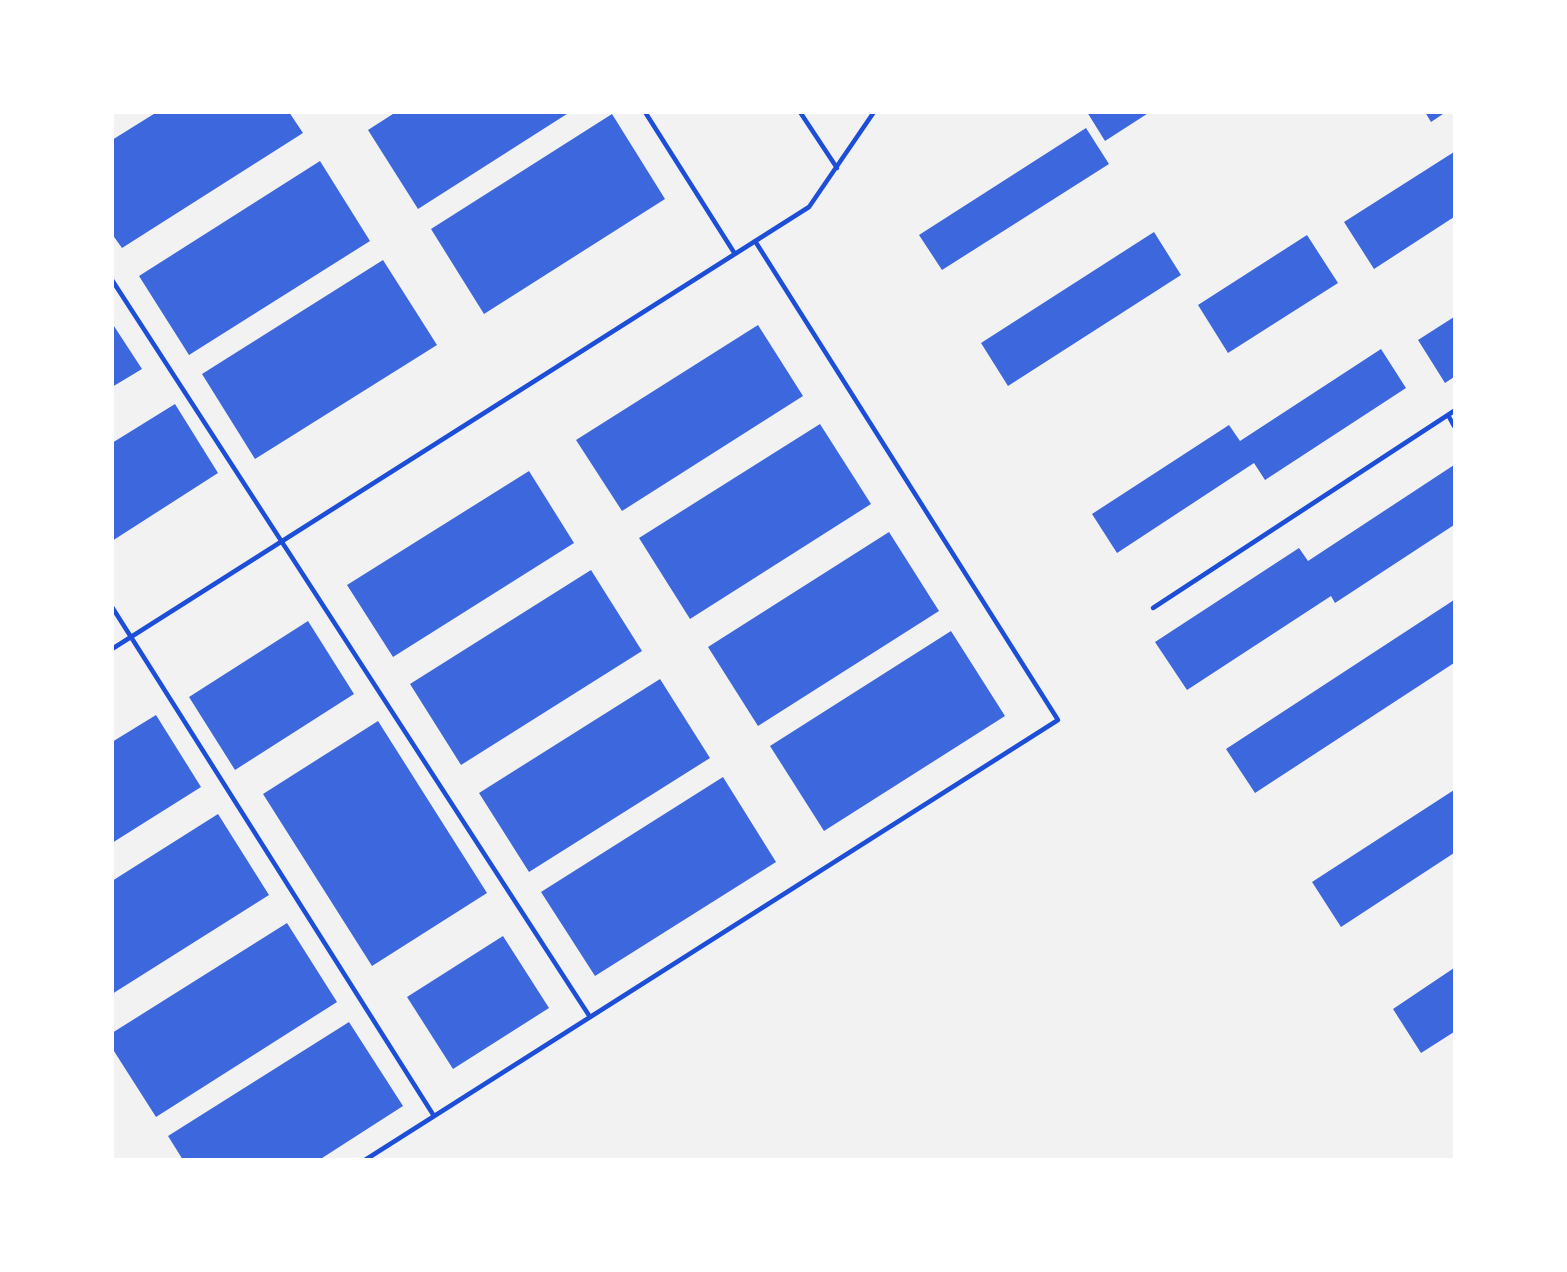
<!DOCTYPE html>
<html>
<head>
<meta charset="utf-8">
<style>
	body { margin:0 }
	#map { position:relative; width:1567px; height:1272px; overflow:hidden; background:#f2f2f2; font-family:Ubuntu,sans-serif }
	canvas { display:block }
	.frame { position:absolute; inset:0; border:114px solid #fff; pointer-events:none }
</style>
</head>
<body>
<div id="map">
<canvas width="1567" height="1272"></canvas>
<div class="frame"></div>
</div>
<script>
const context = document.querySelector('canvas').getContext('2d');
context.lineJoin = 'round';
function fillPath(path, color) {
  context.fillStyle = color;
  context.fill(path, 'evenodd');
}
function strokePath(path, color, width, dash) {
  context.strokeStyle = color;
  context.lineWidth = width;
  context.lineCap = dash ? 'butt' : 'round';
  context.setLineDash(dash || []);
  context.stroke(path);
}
fillPath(new Path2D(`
	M157,112H289L303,133L122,248L112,234V140Z
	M396,112H570L418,209L368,130Z
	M1087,112H1150L1105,141Z
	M1425,112H1446L1431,122Z
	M612,114L665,199L484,314L431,229Z
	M1086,128L1109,164L942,270L919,235Z
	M1454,152V217L1374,269L1344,222Z
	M320,161L370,241L189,355L139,276Z
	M1154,232L1181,275L1008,386L981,343Z
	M1307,235L1338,283L1228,353L1198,305Z
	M383,260L437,345L255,459L202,374Z
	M1454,317V377L1445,383L1418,340Z
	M112,323L142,369L112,387Z
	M758,325L803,396L622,511L576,440Z
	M1381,349L1406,388L1265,480L1254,463L1117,553L1092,514L1229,425L1240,441Z
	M175,404L218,473L112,541V443Z
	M820,424L871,504L690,619L639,538Z
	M1454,465V525L1335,603L1331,596L1187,690L1155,642L1299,548L1308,561Z
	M529,471L574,543L393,657L347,585Z
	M889,532L939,611L758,726L708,647Z
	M591,570L642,651L461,765L410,684Z
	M1454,600V663L1255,793L1226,749Z
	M308,621L354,694L235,770L189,697Z
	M951,631L1005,716L824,831L770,746Z
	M660,679L710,758L529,872L479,793Z
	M156,715L201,787L112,843V742Z
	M378,721L487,893L372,966L263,794Z
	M723,777L776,862L595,976L541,892Z
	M1454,790V853L1341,927L1312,882Z
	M218,814L269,895L112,994V881Z
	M287,923L337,1002L156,1117L112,1048V1033Z
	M503,936L549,1008L453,1069L407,997Z
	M1454,968V1032L1421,1053L1393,1009Z
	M349,1022L403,1106L319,1160H183L168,1136Z`), '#3d67dc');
strokePath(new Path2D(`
	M645,112L735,254
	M800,112L837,168
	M112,280L590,1017
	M1448,415L1454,426
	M112,607L434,1116
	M1153,608L1454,411
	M112,649L809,207L874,112
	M365,1160L1058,720L755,241`), '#1d4ed8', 4.5);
</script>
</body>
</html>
